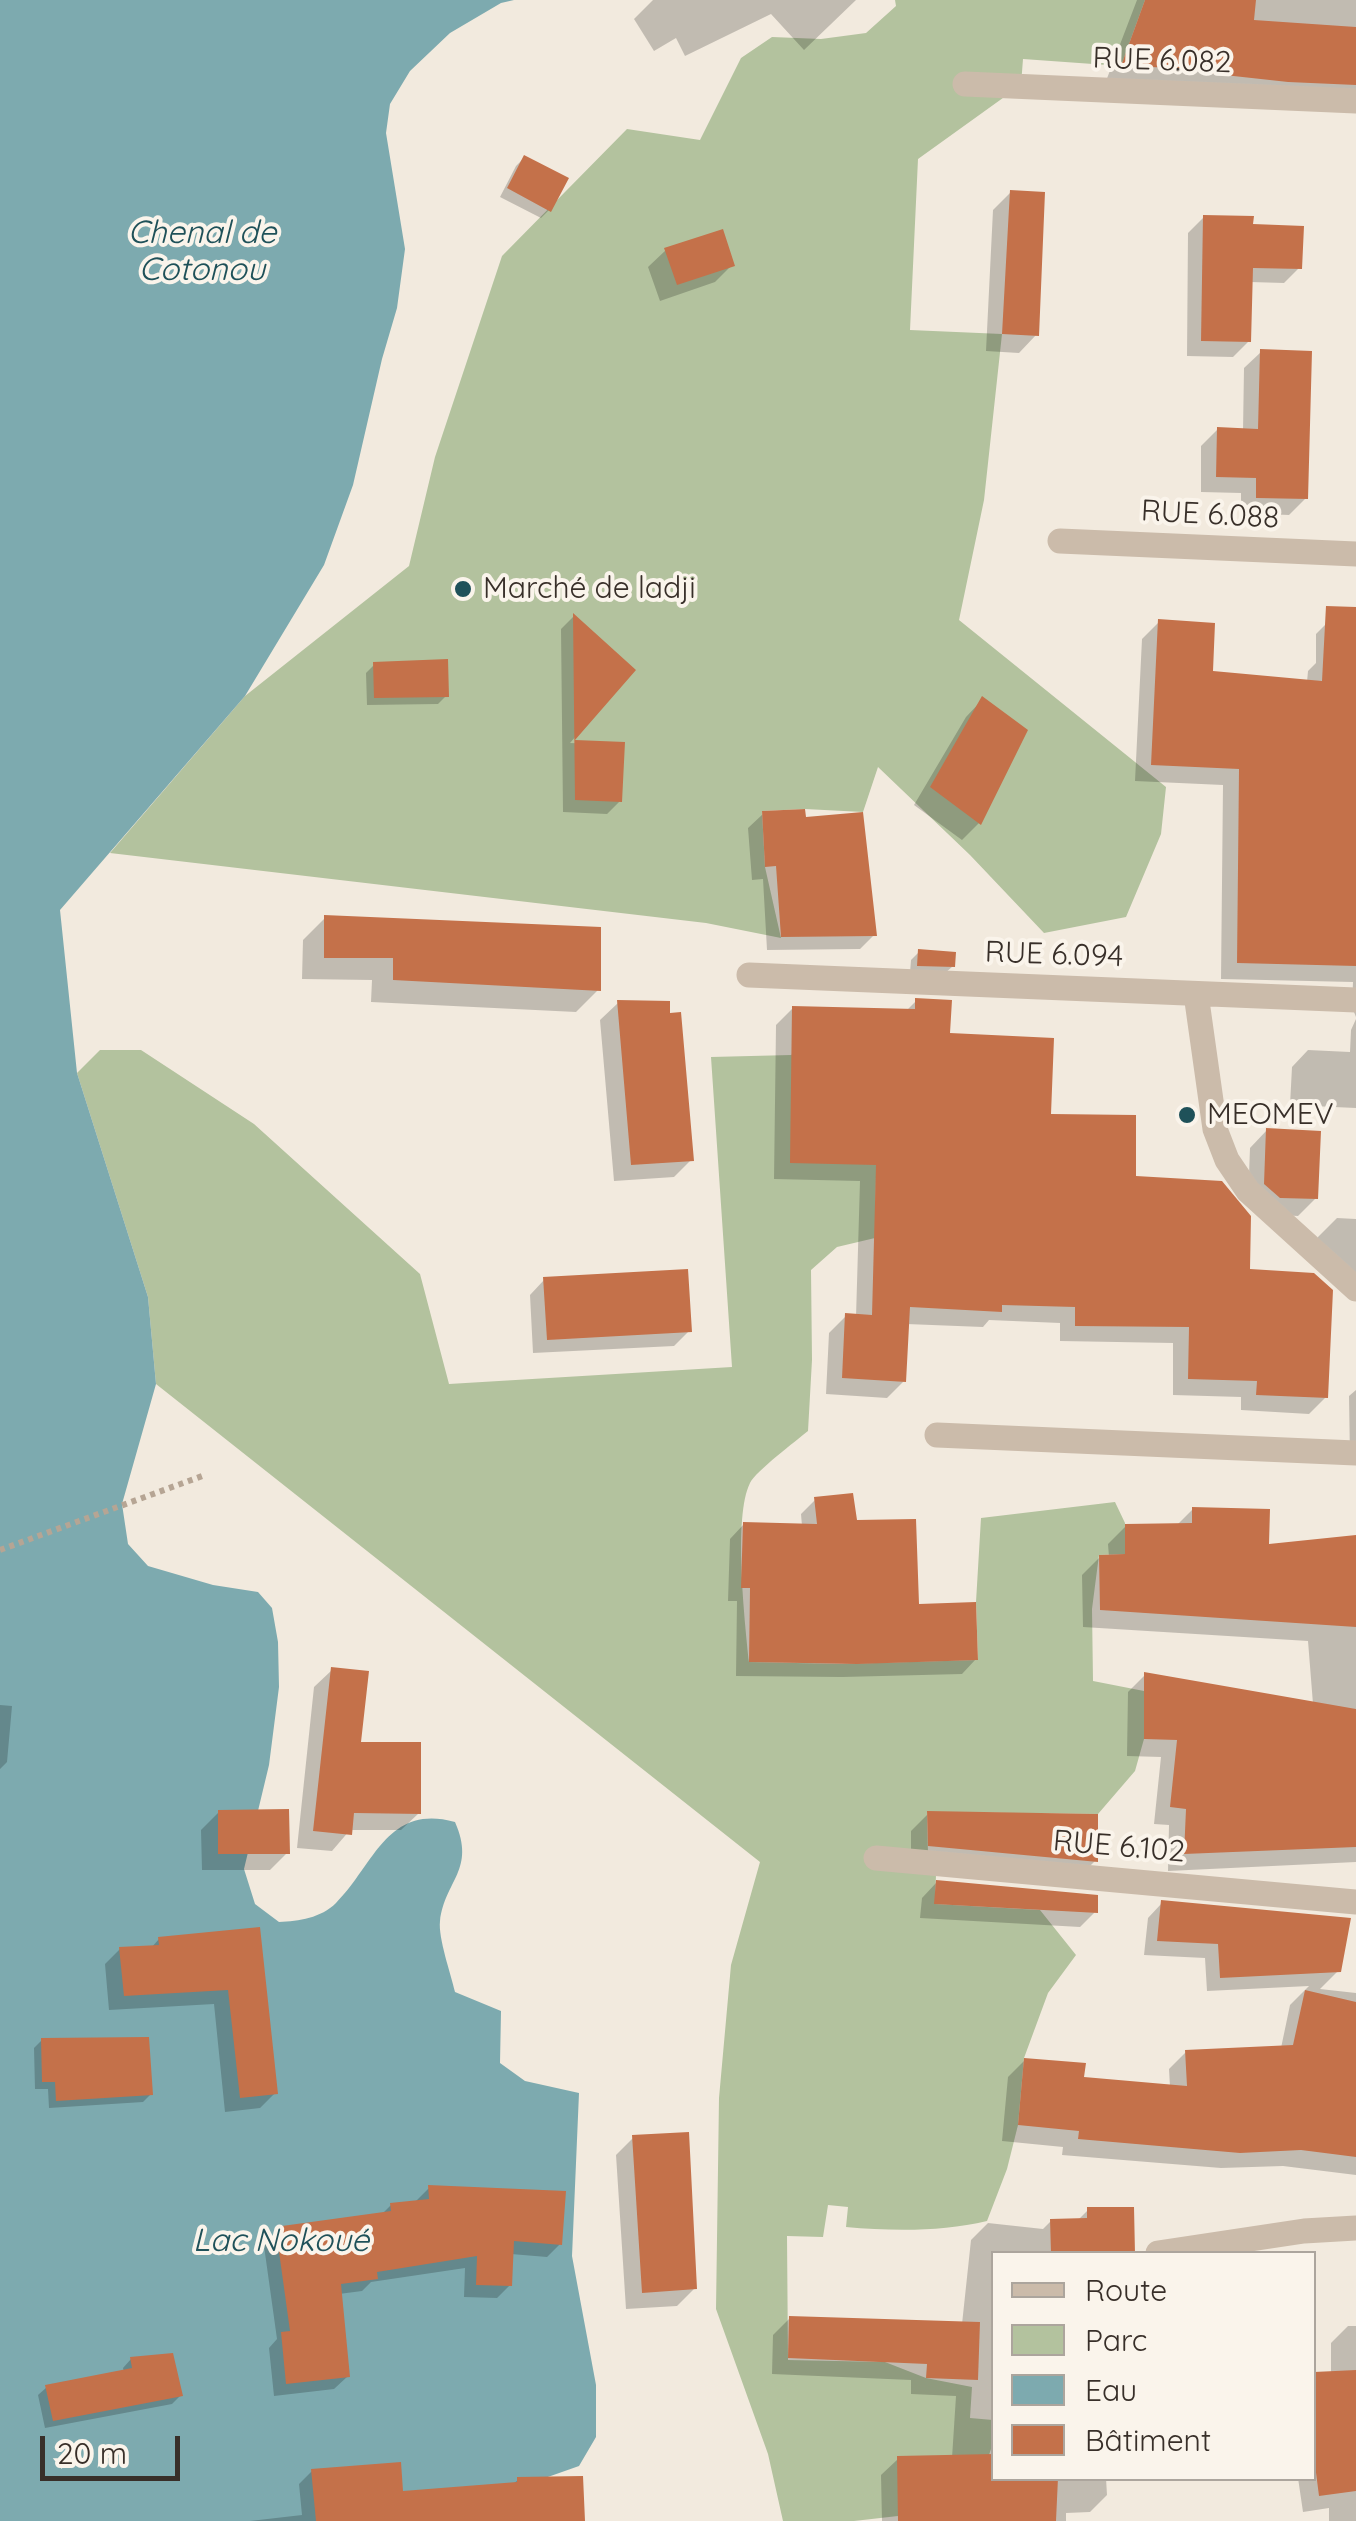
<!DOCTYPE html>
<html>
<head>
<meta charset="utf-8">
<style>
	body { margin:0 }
	#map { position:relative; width:1356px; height:2521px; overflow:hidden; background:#f2eade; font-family:Quicksand,sans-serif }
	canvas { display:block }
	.legend { position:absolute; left:991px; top:2251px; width:325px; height:230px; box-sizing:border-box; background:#faf4eb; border:2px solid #aca59d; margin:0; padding:12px 18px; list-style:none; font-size:30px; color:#382f29 }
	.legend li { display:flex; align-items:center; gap:20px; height:50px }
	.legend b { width:50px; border:2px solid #aca59d }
	.scale { position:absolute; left:40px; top:2436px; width:140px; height:45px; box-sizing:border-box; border:5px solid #382f29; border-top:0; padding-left:12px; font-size:30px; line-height:35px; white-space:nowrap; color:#382f29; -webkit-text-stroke:8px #faf4eb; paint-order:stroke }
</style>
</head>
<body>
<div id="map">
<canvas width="1356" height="2521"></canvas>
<ul class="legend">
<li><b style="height:12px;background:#cbbbaa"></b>Route</li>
<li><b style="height:28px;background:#b3c29e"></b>Parc</li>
<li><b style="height:28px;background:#7daaaf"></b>Eau</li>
<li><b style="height:28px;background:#c4714a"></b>Bâtiment</li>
</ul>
<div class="scale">20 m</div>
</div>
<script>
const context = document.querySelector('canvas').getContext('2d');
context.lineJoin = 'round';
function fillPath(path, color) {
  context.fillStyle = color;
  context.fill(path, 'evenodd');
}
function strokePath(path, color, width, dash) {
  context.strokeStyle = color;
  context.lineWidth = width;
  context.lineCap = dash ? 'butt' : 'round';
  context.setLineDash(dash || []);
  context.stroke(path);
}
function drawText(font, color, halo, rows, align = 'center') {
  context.font = font + ' Quicksand,sans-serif';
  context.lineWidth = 8;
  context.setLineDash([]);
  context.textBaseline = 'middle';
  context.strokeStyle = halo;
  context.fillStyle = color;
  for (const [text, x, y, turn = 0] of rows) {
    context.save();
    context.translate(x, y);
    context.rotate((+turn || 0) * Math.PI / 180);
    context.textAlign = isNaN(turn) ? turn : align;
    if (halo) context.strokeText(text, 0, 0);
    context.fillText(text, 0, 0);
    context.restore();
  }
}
fillPath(new Path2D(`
	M895,0H1145L1121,66L1023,59L1021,85L918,159L910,330L1002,334L984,500L959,620L1166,787L1161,834L1126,917L1044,933L970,855L878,767L863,812L805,809L762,811L765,867L781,938L706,923L110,853L245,696L409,566L435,457L502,256L627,129L700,140L741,58L772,37L821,39L866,33L896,6Z
	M820,1037L877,1117L875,1238L837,1247L811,1270L812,1360L808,1431C796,1441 756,1471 750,1483C733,1517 745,1622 749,1662L842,1664L978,1660L976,1602L981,1518L1115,1502L1125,1523V1554L1099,1555L1092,1609L1093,1681L1144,1691V1739L1135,1771L1098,1814L927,1812L928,1853L936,1875L935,1904L1040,1910L1076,1955L1048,1993L1024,2058L1018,2125L1007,2169L987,2221C942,2232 891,2231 846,2227L848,2207L828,2205L823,2237L787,2236L788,2360L885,2362L926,2378L972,2387L970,2418L993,2420V2443L989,2455L898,2516L854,2521H783L768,2454L716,2309L719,2098L731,1965L760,1862L156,1384L148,1297L77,1073L100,1050H141L254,1124L420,1274L449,1384L732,1367L711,1057L791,1055Z`), '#b3c29e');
fillPath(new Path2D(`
	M0,0H514L501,3L450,33L410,71L390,104L386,133L405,249L397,308L382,359L353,485L324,565L245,696L60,910L77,1073L148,1297L156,1384L122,1504L128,1544L148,1566L213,1585L258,1592L272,1608L278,1642L279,1687L269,1765L244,1869L255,1904L279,1922C299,1921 321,1918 336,1903C374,1865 387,1803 455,1822C476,1870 445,1880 440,1921C438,1938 451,1974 455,1992L501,2011L500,2063L525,2081L579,2093L572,2256L596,2385V2437L579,2466L423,2521H0Z`), '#7daaaf');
fillPath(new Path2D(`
	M653,0H856L804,50L771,14L685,56L676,38L654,51L634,19Z
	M1137,0H1356V96L1106,81Z
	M524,158L549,210L541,218L500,197L516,166Z
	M1011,192L1036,335L1019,353L986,351L993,210Z
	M1204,217L1251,227L1300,267L1284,283L1250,282L1249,341L1233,357L1187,356L1188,233Z
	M666,250L732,265L715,282L660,301L648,267Z
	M1261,352L1306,498L1289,515L1241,513V493L1201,492V446L1218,429L1243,431L1244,368Z
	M573,617L633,670L570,743L622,745L620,801L607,814L563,812L561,629Z
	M1333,617L1356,618V1017L1352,1007L1353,982L1221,979L1223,785L1135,781L1142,639L1159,622L1210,673L1307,682L1308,671L1316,663V634Z
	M374,665L446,696L438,704L367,705L366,673Z
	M983,699L1025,731L979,823L962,840L914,805L966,717Z
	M763,814L804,819L874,935L860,949L767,950L763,879L752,880L748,828Z
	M325,918L598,990L576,1012L371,1002L372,980L302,979L303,940Z
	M919,952L953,966L944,974L910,973L911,960Z
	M916,1001L947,1035L1133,1178L1248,1272L1326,1397L1309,1414L1241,1410V1397L1173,1395V1343L1060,1341V1323L989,1320L983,1327L906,1324L904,1381L887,1398L826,1394L829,1333L846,1316L856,1317L860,1181L774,1179L776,1025L793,1008L906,1011Z
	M618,1003L691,1160L674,1177L614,1181L600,1020Z
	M1356,1019V1108L1290,1105L1292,1067L1308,1050L1350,1052L1351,1030Z
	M1267,1130L1316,1198L1298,1216L1262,1214L1248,1202L1250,1148Z
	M1337,1218L1356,1219V1276L1316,1266L1318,1237Z
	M544,1280L689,1331L674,1346L533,1353L530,1295Z
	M1356,1390V1461L1350,1459L1349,1396Z
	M815,1500L855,1523L917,1607L976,1659L962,1674L842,1677L736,1676L737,1601H728L730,1539L744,1524L802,1526L801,1514Z
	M1193,1509L1267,1547L1356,1537V1862L1168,1871L1169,1825L1154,1824L1161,1757L1127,1756L1128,1692L1145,1675L1313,1704L1308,1641L1083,1627L1082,1575L1100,1557H1109L1108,1544L1126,1526L1177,1525Z
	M332,1670L359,1745L419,1813L401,1830H350L332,1851L297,1848L314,1687Z
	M0,1705L12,1706L7,1762L0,1769Z
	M219,1812L287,1853L270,1870H202L201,1830Z
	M928,1814L1095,1861L1078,1878L911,1863V1831Z
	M937,1882L1095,1912L1080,1927L920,1918L922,1898Z
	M1162,1903L1339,1970L1320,1989L1356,1993V2175L1283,2166L1221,2168L1062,2155L1063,2147L1002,2141L1008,2077L1025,2060L1081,2079L1170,2087L1169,2069L1186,2052L1281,2048L1290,2005L1309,1986L1207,1991L1205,1958L1144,1955L1148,1918Z
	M258,1930L275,2093L260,2108L225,2112L214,2004L109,2010L105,1964L120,1949L151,1948L159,1939Z
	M42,2040L151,2094L143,2102L49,2108L48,2089H35L34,2048Z
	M633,2138L695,2288L677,2306L626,2309L616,2155Z
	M429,2188L560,2244L547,2257L511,2254L510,2285L497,2298L464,2297L465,2268L371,2282L362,2291L339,2294L348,2376L334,2389L274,2396L269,2348L277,2339L264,2246L283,2228L381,2215L391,2205L416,2201Z
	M1088,2210L1132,2254H994V2478H1106L1107,2495L1090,2512L1066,2513V2521H882L881,2475L898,2459L952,2458L956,2396L911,2394V2380L772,2374L773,2335L790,2318L962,2324L971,2240L988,2223L1043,2229L1051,2221H1077Z
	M1348,2326H1356V2521H1329V2508L1303,2512L1298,2478H1314V2375L1331,2374V2343Z
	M131,2359L180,2396L172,2404L45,2428L38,2395L47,2387L124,2372L123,2368Z
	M312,2471L400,2494L512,2485L518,2480L582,2521H250L302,2515L299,2484Z`), '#0003');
fillPath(new Path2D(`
	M1145,0H1256L1254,20L1356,27V85L1288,82L1206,73V69L1121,66Z
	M524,155L569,178L551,212L507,188Z
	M1010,190L1045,192L1039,336L1002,334Z
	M1203,215L1254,216L1253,224L1304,226L1302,269L1253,268L1251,342L1201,341Z
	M723,229L735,266L677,285L664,248Z
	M1260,349L1312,351L1308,499L1256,498V478L1216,477L1217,427L1258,429Z
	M1326,606L1356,607V966L1237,963L1239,769L1151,765L1158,619L1215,623L1213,671L1322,681Z
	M573,613L636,670L575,740L625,742L622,802L575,800Z
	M448,659L449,697L374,698L373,662Z
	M982,696L1028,730L981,825L930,787Z
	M805,809L806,817L863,812L877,936L781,937L776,866L765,867L762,811Z
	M324,915L601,927V991L393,980V958H324Z
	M918,949L956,952L955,967L917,966Z
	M915,998L952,1000L950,1033L1054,1038L1051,1114L1136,1115V1176L1222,1181L1251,1216L1250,1269L1314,1273L1333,1290L1328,1398L1256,1395L1257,1381L1188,1379L1189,1327L1075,1326V1307L1002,1305V1312L910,1307L906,1382L842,1378L845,1313L872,1315L876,1165L790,1163L792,1006L915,1009Z
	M617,1000L670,1001V1013L681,1012L694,1161L631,1165Z
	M1266,1128L1321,1131L1318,1199L1280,1198L1264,1184Z
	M688,1269L692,1332L547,1340L543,1277Z
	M853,1493L857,1520L916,1519L919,1604L976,1602L978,1660L857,1664L749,1662L750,1588H741L743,1522L817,1524L814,1497Z
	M1192,1507L1270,1509L1269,1544L1356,1535V1627L1100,1610L1099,1555L1125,1554V1524L1192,1523Z
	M331,1667L369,1671L361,1742H421V1814L354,1813L352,1835L313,1831Z
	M1144,1672L1356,1709V1847L1184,1854L1186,1809L1170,1807L1177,1740L1144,1739Z
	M289,1809L290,1854H218V1810Z
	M927,1811L1098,1814V1862L928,1846Z
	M936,1880L1098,1895V1913L934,1904Z
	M1161,1900L1351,1918L1341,1972L1220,1978L1218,1944L1157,1941Z
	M260,1927L278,2094L240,2098L228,1990L124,1996L119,1947L159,1945L158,1937Z
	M1305,1990L1356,2002V2157L1301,2150L1240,2153L1078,2139L1079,2131L1018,2125L1024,2058L1086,2063L1084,2077L1187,2086L1185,2050L1293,2045Z
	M149,2037L153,2095L56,2101L55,2082H42L41,2038Z
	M689,2132L697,2289L642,2293L632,2135Z
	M428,2185L566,2191L562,2245L514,2241L512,2286L476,2285L477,2256L377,2272L378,2279L341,2284L350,2377L286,2384L281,2332L290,2331L276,2230L283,2229L282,2226L391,2211L390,2203L429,2199Z
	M1087,2207H1134L1135,2254H1051L1050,2219L1087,2218Z
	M789,2316L980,2322L978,2380L926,2378L927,2364L788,2358Z
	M173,2353L183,2396L53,2421L45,2385L132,2368L130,2357Z
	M1356,2370V2491L1319,2496L1314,2457V2372Z
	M994,2454V2478H1058L1056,2521H898L897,2456Z
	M401,2462L403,2491L517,2482V2477L583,2476L585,2521H316L311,2469Z`), '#c4714a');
strokePath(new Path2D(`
	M0,1550L205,1475`), '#b6a594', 6, [5, 5]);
strokePath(new Path2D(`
	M965,84L1356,101
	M1060,541L1356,554
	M749,975L1356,1000
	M1196,994L1215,1129L1227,1160L1248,1191L1356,1289
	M937,1435L1356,1453
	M876,1858L1356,1902
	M1158,2253L1304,2231L1356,2228`), '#cbbbaa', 25);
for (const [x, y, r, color] of [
	[463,589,10,"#1f5159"],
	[1187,1115,10,"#1f5159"]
]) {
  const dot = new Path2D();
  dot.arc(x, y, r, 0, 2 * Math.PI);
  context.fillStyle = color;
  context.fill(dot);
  strokePath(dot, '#faf4eb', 4);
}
drawText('30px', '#382f29', '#faf4eb', [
	["RUE 6.082",1162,61,2],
	["RUE 6.088",1210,515,3],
	["RUE 6.094",1054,955,2],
	["RUE 6.102",1119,1847,5]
]);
drawText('30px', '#382f29', '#faf4eb', [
	["Marché de ladji",483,589],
	["MEOMEV",1207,1115]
], 'left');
drawText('italic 32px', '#1f5159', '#faf4eb', [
	["Chenal de",202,233],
	["Cotonou",202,270],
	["Lac Nokoué",281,2241]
]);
</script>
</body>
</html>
